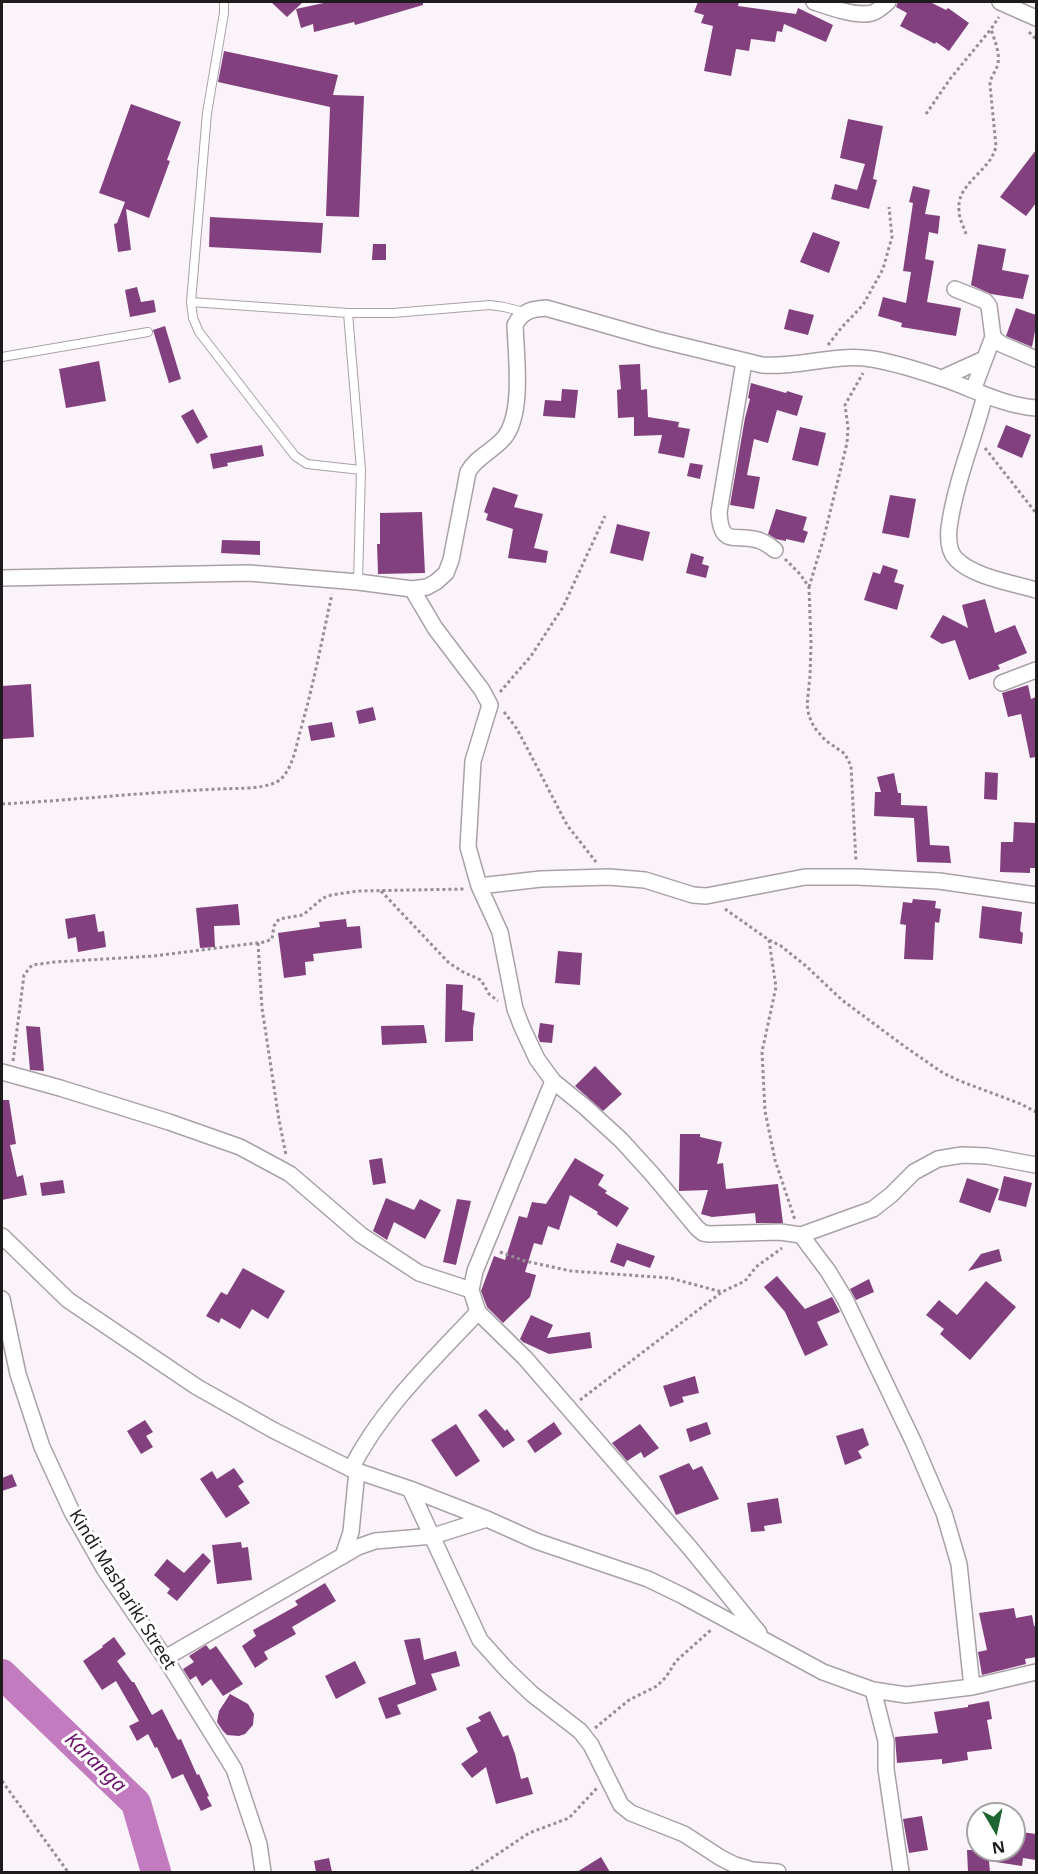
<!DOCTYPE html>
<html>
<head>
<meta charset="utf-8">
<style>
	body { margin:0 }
	#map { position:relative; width:1038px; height:1874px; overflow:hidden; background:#fbf3fa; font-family:"Noto Sans",sans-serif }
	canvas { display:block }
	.frame { position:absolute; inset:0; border:3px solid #1e1b1d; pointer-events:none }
	.north { position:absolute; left:966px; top:1802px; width:60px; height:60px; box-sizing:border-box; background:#fff; border:2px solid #a5a4a5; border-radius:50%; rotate:171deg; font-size:16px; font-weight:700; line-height:24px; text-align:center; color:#1e1b1d }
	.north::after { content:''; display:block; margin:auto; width:21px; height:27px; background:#1e6531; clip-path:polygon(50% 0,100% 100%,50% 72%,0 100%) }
</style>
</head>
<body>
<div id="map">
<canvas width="1038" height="1874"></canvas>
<div class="frame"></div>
<div class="north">N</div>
</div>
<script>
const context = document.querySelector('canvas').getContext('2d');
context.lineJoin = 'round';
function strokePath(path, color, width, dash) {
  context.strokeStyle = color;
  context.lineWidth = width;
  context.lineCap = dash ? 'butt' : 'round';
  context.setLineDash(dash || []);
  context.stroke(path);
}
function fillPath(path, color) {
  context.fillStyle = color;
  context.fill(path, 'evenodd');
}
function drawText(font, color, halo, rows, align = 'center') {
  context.font = font + ' "Noto Sans",sans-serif';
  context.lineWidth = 6;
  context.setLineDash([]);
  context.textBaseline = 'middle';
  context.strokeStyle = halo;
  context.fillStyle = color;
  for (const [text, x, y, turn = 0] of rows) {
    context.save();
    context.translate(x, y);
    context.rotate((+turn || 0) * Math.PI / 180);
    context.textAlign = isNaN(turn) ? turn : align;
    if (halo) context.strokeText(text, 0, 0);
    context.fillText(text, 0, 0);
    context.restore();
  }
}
strokePath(new Path2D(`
	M2,1674L136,1803L156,1872`), '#c27bbe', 30);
fillPath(new Path2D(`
	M271,2H303L287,17Z
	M328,2H423V5L355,25L354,22L314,32L313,24L301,28L296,9Z
	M698,2H739L738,6L796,14L798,8L833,25L826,42L784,24L782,32L777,31L775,42L751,39L749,51L736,49L731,76L704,71L713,26L701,23L704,15L694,12Z
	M898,2H930L946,10L948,8L969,23L949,51L936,42L935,44L900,26L907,13L896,7Z
	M224,51L338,75L333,95L364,96L359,217L326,216L330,107L218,82Z
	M131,104L181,122L167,160L170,161L149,218L126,209L131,250L118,252L114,224L117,223L125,202L99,193Z
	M848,119L883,126L873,179L877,180L869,209L831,199L835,184L857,190L865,164L840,158Z
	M1036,150V203L1026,216L1000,197Z
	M913,186L930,190L925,214L940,216L938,234L929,232L925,259L934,261L927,302L961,308L956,336L901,327L902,323L878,316L883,297L906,303L911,272L903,271L913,203L909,202Z
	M210,217L323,223L321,253L209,247Z
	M813,232L840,242L829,273L800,262Z
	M373,244H386V260H372Z
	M978,244L1006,249L1002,270L1029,275L1023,299L991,294L971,285Z
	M137,287L141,302L154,300L156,312L130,317L125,290Z
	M1016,308L1036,315V331H1035L1032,347L1006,336Z
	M789,309L814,315L808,335L784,329Z
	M165,326L181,379L169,383L153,330Z
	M99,361L106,401L66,408L59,369Z
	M640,364L641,390L647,389L648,417L679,422L678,427L690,429L684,458L658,453L662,435L634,436V417L618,418L617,390L621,389L619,365Z
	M751,383L786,393L787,391L803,396L797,416L777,410L768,443L754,439L747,475L760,477L754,509L730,505L745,418L750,399L748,398Z
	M562,389L578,390L575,418L543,416L545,400L561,401Z
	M193,409L208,437L197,444L181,416Z
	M1006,425L1031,435L1022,458L997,447Z
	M800,427L826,433L818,466L792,460Z
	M262,445L264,456L227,463L228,466L213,469L210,454Z
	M690,463L703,465L700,479L687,476Z
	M493,487L518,495L514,507L543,514L534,548L548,551L546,563L508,558L513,529L486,520L488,514L484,512Z
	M890,495L916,499L909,538L882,533Z
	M776,509L807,517L803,530L808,532L804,543L786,539V541L776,539L768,534Z
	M422,512L425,573L378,574L377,544H380V513Z
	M617,524L650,532L643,561L610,553Z
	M222,540L260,541V555L221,553Z
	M691,553L704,557L702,564L709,566L706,578L686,573Z
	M883,565L898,570L894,582L904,585L897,610L864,600L873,572L880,574Z
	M985,599L995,633L1015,625L1027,653L998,665L1000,669L969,680L955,640L942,644L930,637L943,615L968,628L962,605Z
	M31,684L34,737L3,739L2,686Z
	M1028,685L1031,699L1036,697V757L1030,758L1021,714L1008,717L1002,693Z
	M373,707L376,720L359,724L356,711Z
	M332,722L335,737L311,741L308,726Z
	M985,772L998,773L997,800L984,799Z
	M894,773L898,793H901V805L927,806L930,845L949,846L951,863L917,862L914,818L874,816L875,792H881L877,777Z
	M1014,822L1036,823V868H1030V873L1000,872L1001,842H1013Z
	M913,899L936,901L935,908L941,909L939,923L935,922L933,960L904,959L906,925L900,924L903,902L912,903Z
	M238,904L240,925L214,926L215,947L200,948L196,908Z
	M982,906L1022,912L1020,931L1023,933L1022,944L979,938Z
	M95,914L98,932L104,931L106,947L78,952L76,937L68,939L65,919Z
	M346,919L347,927L360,926L362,948L313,954L314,961L305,962L306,975L284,978L278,933L320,927L319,922Z
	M558,951L582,953L580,985L555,983Z
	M446,984L463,985L462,1010L475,1013L473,1029V1041L445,1042Z
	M540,1023L554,1025L552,1043L540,1042L538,1037Z
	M424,1025L427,1043L382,1045L381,1026Z
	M26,1026L40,1027L44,1071L30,1070Z
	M595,1066L622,1094L603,1111L575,1086Z
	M2,1100H9L16,1144L10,1145L17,1177L23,1175L27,1195L2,1200Z
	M680,1134H700V1137L722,1142L717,1164L723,1163L726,1189L778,1184L783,1223H756L755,1213L712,1217L701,1214L708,1190L679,1191Z
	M382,1158L386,1183L373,1185L369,1160Z
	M575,1158L604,1175L598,1185L607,1191L605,1193L629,1208L617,1227L597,1214L598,1212L570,1195L559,1230L548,1226L542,1245L534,1243L525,1272L536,1275L530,1297L503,1323L487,1307L481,1291L494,1256L505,1260L519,1216L527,1218L532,1202L546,1204Z
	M1004,1176L1032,1183L1026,1207L998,1200Z
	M967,1178L999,1189L990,1213L959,1202Z
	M63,1180L65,1193L42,1196L40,1183Z
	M386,1198L414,1210L420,1199L441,1210L425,1239L394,1222L387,1240L373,1231Z
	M457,1199L471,1201L456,1265L443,1262Z
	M617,1243L655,1256L650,1268L627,1260L624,1267L610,1262Z
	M999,1249L1002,1261L968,1271L981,1254Z
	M243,1268L285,1291L268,1319L252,1309L240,1329L221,1318L219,1323L206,1316L221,1292L227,1295Z
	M777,1276L805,1309L832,1297L840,1312L817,1322L828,1345L805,1356L785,1312L764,1287Z
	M869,1279L874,1292L856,1300L850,1289Z
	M986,1281L1016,1307L970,1360L940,1334L944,1329L926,1315L939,1300L957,1315Z
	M531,1315L553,1325L547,1338L590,1332L592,1348L549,1354L523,1342L520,1339Z
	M695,1376L699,1393L682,1397L684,1402L670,1407L663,1386Z
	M486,1409L505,1431L507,1429L515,1440L503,1448L478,1415Z
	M145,1420L153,1432L146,1436L153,1447L141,1454L127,1431Z
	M554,1422L562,1434L535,1453L527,1441Z
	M707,1422L711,1434L690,1442L686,1429Z
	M456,1424L480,1461L456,1477L431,1440Z
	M640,1424L659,1448L644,1458L641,1452L627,1461L612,1443Z
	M863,1428L869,1445L858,1451L862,1458L845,1465L836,1436Z
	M689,1463L693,1470L702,1466L719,1499L676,1515L659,1476Z
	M234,1468L244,1482L238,1486L250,1503L226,1518L200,1479L212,1471L217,1479Z
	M12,1474L17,1486L2,1491V1478Z
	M778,1498L782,1523L764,1526L765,1531L751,1532L747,1503Z
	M241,1542L242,1548L248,1547L252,1580L217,1584L212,1545Z
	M203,1553L211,1561L177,1601L167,1593L170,1589L154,1575L167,1559L184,1573Z
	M325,1583L336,1601L292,1627L296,1634L264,1652L268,1659L255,1668L242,1646L256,1636L253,1630L298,1605L295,1601Z
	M1014,1608L1016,1618L1032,1615L1034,1626H1036V1657L1025,1659L1026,1664L982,1675L978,1652L987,1650L979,1613Z
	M114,1637L126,1654L117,1661L132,1682H134L152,1715L162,1709L178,1740L181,1739L197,1775L199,1774L209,1796L207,1797L212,1806L201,1811L183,1774L172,1779L157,1747L155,1748L148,1734L137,1741L129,1726L139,1721L116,1681L102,1690L83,1661L103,1647L102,1646Z
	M420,1638L424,1660L456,1651L460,1666L431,1674L437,1690L397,1705L401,1714L386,1719L378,1698L416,1684L404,1640Z
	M206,1645L210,1650L216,1646L243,1684L223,1696L211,1679L202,1686L196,1676L190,1680L183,1669L194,1662L189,1656Z
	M355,1661L366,1683L336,1699L325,1676Z
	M230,1694L248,1704L254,1714L253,1725L245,1734L239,1736L227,1735L223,1731L217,1722L219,1711Z
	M989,1701L992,1719L987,1720L992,1749L967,1752L968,1760L942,1764V1759L897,1763L895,1737L938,1733L934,1712L968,1707V1705Z
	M490,1711L503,1737L508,1735L515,1754L521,1779L528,1777L533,1794L496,1804L486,1767L472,1778L461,1764L478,1752L466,1728L481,1721L478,1717Z
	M922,1816L928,1850L909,1853L903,1819Z
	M1014,1831L1036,1834V1860L1023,1858L1022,1866L989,1861L990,1872H968L967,1850H1014Z
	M601,1857L610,1872H577Z
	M329,1858L332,1872H316L314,1861Z`), '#82407f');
const lane = new Path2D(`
	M224,2V13L207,113L191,302L193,318L199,332L295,456L307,464L361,470
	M191,302L348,313H393L490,305L504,307L524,312
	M348,313L361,470L358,582
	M2,357L148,332`);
const street = new Path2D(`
	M814,2C829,7 856,17 872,13C878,11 883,6 888,2
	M1000,2L1036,18
	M955,289L985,301L989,306L993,337L1001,344L1036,359
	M744,362L719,512C721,548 734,533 758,540C765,542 770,546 775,550
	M942,378L984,359
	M973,390L993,337
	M985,395C974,439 955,483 949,528C948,538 948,551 956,559C973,577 1013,583 1036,590
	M2,578L249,573L358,582L412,589L427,587L436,582L446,573L451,560L468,472C476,457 493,451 504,438C524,414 516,355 515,325C522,311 532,309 546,308L655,339L762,365C799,368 835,353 872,359C896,363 921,371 944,379C976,390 1002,405 1036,408
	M412,589L435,628L482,690L490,705L473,761L468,847L479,886L500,932L515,1009L522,1027L537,1059L553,1081L585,1107L621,1140L652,1174L697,1228L703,1233L709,1234L780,1232L801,1235L828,1271L845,1299L914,1443L944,1513L959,1564L972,1687
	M1002,683L1036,670
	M479,886L541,879L609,877L645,880L693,895L706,896L805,877H857L939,881L1036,895
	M2,1072L60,1088L169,1122L240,1147L290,1174L361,1235L419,1273L471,1290
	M553,1081L475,1271L471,1290L478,1312L525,1358L690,1548L759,1633
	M801,1235L873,1209L891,1195L914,1172L938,1159L962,1155L987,1156L1036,1165
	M2,1236L68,1300L197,1387L273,1430L351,1469L410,1489L487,1519L536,1541L648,1579L683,1596L823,1672L873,1690L906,1695L972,1687L1036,1672
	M2,1299L18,1374L42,1447L72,1512L105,1570L165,1658L234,1769L259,1844L263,1872
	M351,1469C381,1409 432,1361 478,1312
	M410,1489L480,1640L507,1670L532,1694L580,1731L591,1745L621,1805L631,1813L684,1834L721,1858L735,1865L752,1870L778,1872
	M343,1556L351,1532L357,1471
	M165,1658L358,1547L375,1541L433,1536L487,1519
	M873,1690L886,1741V1769L901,1872`);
strokePath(lane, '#a8a1a7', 10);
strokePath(street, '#a8a1a7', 18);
strokePath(new Path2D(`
	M1029,32L1036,39
	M926,114L950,79L991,29L999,17
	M966,234C964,227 959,219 959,211C956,182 991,172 996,146L990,85C990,76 997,71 998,63C1000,52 994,39 991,29
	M828,345L842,327L863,305L883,269L892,237L889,207
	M985,448L1036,513
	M785,559L800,574L809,587L811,643L810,676L807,705L809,716L814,727L825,740L845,754L851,766L856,862
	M809,587L824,537L847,443L848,428L845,405L863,373
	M500,692L531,656L563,607L605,516
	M504,712L517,729L537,767L567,825L596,862
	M2,804C75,800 147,792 220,789C236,788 271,790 282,778C293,766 296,747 300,732C313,687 322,640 332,594
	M381,891L449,963L463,972L481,980L489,994L498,1001
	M725,909L769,940L781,946L806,966L842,1000L904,1046L943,1073L960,1081L1021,1104L1036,1112
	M769,940L776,987L762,1052L765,1111L775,1160L795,1220
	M258,943L262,1008L279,1120L286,1155
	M13,1061L24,975L32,965L55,962L154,956L265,942L272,939L274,926L279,919L303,915L323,898L331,895L358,891L466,889
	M500,1252L525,1261L571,1271L670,1278L722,1292
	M580,1400L706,1304L722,1292L745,1281L756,1267L782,1248
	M595,1728L629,1700L657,1686L666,1677L676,1661L712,1629
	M2,1781L68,1872
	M471,1872L529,1833L569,1818L597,1788`), '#958f94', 3, [3, 3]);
strokePath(lane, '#fff', 8);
strokePath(street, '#fff', 15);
drawText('18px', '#1e1b1d', '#fff', [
	["Kindi Mashariki Street",122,1590,58]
]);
drawText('italic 20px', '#6b146a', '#fff', [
	["Karanga",95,1763,44]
]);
</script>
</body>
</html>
